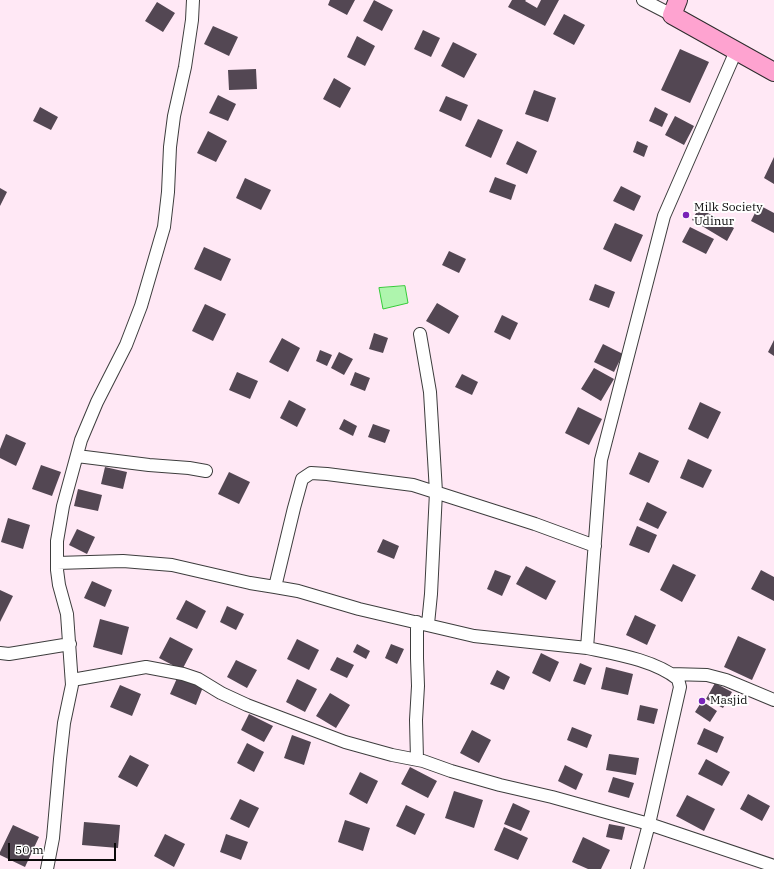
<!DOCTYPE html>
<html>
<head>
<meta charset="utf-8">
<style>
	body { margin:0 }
	#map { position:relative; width:774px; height:869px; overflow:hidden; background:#ffe8f5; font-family:"IBM Plex Serif",serif }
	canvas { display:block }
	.scale { position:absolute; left:8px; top:843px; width:108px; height:18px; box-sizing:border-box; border:2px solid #0a0a0a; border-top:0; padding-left:5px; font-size:12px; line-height:14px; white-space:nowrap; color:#0a0a0a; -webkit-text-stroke:3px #fff; paint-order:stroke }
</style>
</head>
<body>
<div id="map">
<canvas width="774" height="869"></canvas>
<div class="scale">50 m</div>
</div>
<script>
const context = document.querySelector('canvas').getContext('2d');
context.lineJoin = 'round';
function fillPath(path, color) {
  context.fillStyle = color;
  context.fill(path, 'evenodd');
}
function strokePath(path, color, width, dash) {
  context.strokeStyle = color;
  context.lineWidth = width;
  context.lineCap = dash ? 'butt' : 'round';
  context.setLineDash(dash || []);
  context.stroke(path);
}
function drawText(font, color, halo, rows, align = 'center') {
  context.font = font + ' "IBM Plex Serif",serif';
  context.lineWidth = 4;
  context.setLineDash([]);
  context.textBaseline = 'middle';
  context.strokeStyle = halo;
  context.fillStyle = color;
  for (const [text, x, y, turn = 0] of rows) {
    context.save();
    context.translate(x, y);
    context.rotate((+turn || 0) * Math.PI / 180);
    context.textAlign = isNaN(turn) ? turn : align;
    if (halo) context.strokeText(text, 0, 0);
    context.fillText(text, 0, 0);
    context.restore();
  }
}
const water = new Path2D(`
	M405,286L408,303L383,309L379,288Z`);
fillPath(water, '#aef5ad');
strokePath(water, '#35cb38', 1);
fillPath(new Path2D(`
	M330,0H355L347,15L328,5Z
	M374,0L393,10L382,31L363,21Z
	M512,0H526L525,1L537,8L541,0H559L545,26L508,7Z
	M157,2L175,13L163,32L145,21Z
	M564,14L585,25L574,45L553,34Z
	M213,26L238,37L229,56L204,44Z
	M423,30L440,38L431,57L414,49Z
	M357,36L375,46L365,66L347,57Z
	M453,42L477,54L464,78L441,66Z
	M680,49L709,62L690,103L661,90Z
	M256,69L257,89L229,90L228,70Z
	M334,78L351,88L340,108L323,99Z
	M534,90L556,98L548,122L525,114Z
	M218,95L236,104L228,121L209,113Z
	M446,96L468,105L461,121L439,111Z
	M40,107L58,117L51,130L33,121Z
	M655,107L668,114L662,127L649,121Z
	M675,116L694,126L684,145L665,135Z
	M478,119L503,130L491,158L465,146Z
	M208,131L227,141L216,162L197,153Z
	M517,141L537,151L527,174L506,164Z
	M637,141L648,146L644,157L633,152Z
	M774,157V184L764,178Z
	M495,177L516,185L511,200L489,192Z
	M245,178L271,190L261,210L236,198Z
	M621,186L641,196L634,211L613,201Z
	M0,188L7,192L0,206Z
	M759,205L774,213V233L751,221Z
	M699,208L734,228L727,241L692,220Z
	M615,223L643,235L631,262L603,249Z
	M690,227L714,239L706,254L682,242Z
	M204,247L231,259L221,281L194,269Z
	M449,251L466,259L459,273L442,265Z
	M595,284L615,292L609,308L589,300Z
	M437,303L459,316L449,334L426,321Z
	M205,304L226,314L213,341L192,331Z
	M502,315L518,323L510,340L494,332Z
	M374,333L388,338L383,353L369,349Z
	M282,338L300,348L288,372L269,362Z
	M774,340V356L768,352Z
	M603,344L623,354L614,372L594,362Z
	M320,350L332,355L327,366L316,361Z
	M339,352L353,359L344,375L331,368Z
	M594,368L614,379L601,401L581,389Z
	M237,372L258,381L250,399L229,390Z
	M355,372L370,378L365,391L350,385Z
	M462,374L478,382L472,395L455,387Z
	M289,400L306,409L297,427L280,418Z
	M700,402L721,412L708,439L688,429Z
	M578,407L602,419L589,445L565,433Z
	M344,419L357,426L353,436L339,429Z
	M373,424L390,430L385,443L368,437Z
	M6,434L26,443L16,466L0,458V449Z
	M639,452L659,461L649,483L629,474Z
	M688,459L712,470L703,488L680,478Z
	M41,465L61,472L52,496L32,489Z
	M105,467L127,472L123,489L101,484Z
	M229,472L250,482L239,504L218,494Z
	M78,489L102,495L98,511L74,506Z
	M647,502L667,512L658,529L639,520Z
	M8,518L30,525L23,549L1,542Z
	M637,526L657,535L649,553L629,545Z
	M77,529L95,537L87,554L69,545Z
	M383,539L399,546L394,559L377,552Z
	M673,564L696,575L682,602L660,590Z
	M526,566L556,581L546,600L516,584Z
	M495,570L511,576L502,596L487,589Z
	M761,570L774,577V601L751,589Z
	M92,581L112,590L105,607L84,598Z
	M0,590L13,596L0,622Z
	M186,600L206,611L197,629L176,619Z
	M227,606L244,614L236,630L220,622Z
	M635,615L656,625L647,645L626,635Z
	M100,619L129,627L122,655L93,647Z
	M738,636L766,649L752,680L724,667Z
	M170,637L193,649L182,670L159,658Z
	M297,639L319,650L309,670L287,659Z
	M357,644L370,651L366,659L353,652Z
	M391,644L404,649L397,664L385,658Z
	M541,653L559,662L550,682L532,673Z
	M337,657L354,665L347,678L330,670Z
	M236,660L257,670L247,688L227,677Z
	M580,663L592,668L585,685L573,681Z
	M606,667L633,674L628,695L601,689Z
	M497,670L510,677L504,690L490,684Z
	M178,676L203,687L196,705L170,694Z
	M297,679L317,689L305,712L286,702Z
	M715,683L732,692L723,708L706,699Z
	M120,685L141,694L132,716L110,707Z
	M330,693L350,705L336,728L316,716Z
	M702,701L717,711L710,722L695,712Z
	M640,705L658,709L654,724L637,720Z
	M249,714L273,726L264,742L241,730Z
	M572,727L592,735L587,748L567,740Z
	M704,728L724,737L717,753L697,744Z
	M472,730L491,740L479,763L460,753Z
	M292,735L311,742L304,765L284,758Z
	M247,743L264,752L254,772L237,763Z
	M609,754L639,758L636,775L606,770Z
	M130,755L149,765L137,787L118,777Z
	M706,759L730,772L722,786L698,774Z
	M565,765L583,774L576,790L558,781Z
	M410,767L437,781L428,798L401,784Z
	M360,772L378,781L367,804L349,794Z
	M613,777L634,783L629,798L608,792Z
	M454,791L483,800L474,828L445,818Z
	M748,794L770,806L762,821L740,809Z
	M687,795L715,809L704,831L676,816Z
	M240,799L259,808L249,828L230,819Z
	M513,803L530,811L521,831L504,824Z
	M406,805L425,814L415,835L396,826Z
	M345,820L370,828L363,851L338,842Z
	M84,822L120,825L118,848L82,845Z
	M609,824L625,827L622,840L606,837Z
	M13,825L39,837L25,867L0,855V852Z
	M504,827L528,838L518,860L494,850Z
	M165,834L185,844L174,867L154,856Z
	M226,834L248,842L241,860L220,852Z
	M583,837L610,850L601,869H588L572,862Z`), '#534753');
const street = new Path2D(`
	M643,0L672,15
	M420,334L430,392L436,492L431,594L428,624
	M77,456L149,465L189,468L206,471
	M57,563L123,561L172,565L250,583L275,587L294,508L302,479L311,473L327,474L413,485L535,524L595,546
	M275,587L298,591L359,609L474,636L587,648
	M0,653L9,654L70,644
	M671,674L707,675L726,680L774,700
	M72,680L146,667L183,674L198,679L221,693L247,705L345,742L392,755L423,761L451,771L500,785L552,797L649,824L774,866
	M417,759L416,720L418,686L417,658V622
	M47,869L53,838L60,759L64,723L72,685L67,614L59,585L57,570V541L63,506L81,440L97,402L126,345L141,306L164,227L168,192L170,147L174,116L185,67L192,20L193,0
	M637,869L649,824L680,687L678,679C654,660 616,654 587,648L601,460L664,216L736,51`);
const secondary = new Path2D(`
	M678,0L672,15L774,72`);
strokePath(street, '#3d3d3d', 14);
strokePath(secondary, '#2c2c2c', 20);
strokePath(street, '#fff', 12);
strokePath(secondary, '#fea3d0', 18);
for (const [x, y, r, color] of [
	[686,215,4,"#7925b8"],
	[702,701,4,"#7925b8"]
]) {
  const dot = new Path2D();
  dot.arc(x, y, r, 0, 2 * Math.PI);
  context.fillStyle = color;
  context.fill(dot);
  strokePath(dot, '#fff', 1.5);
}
drawText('12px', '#0a0a0a', '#fff', [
	["Milk Society",694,208],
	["Udinur",694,222],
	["Masjid",710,701]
], 'left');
</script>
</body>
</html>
